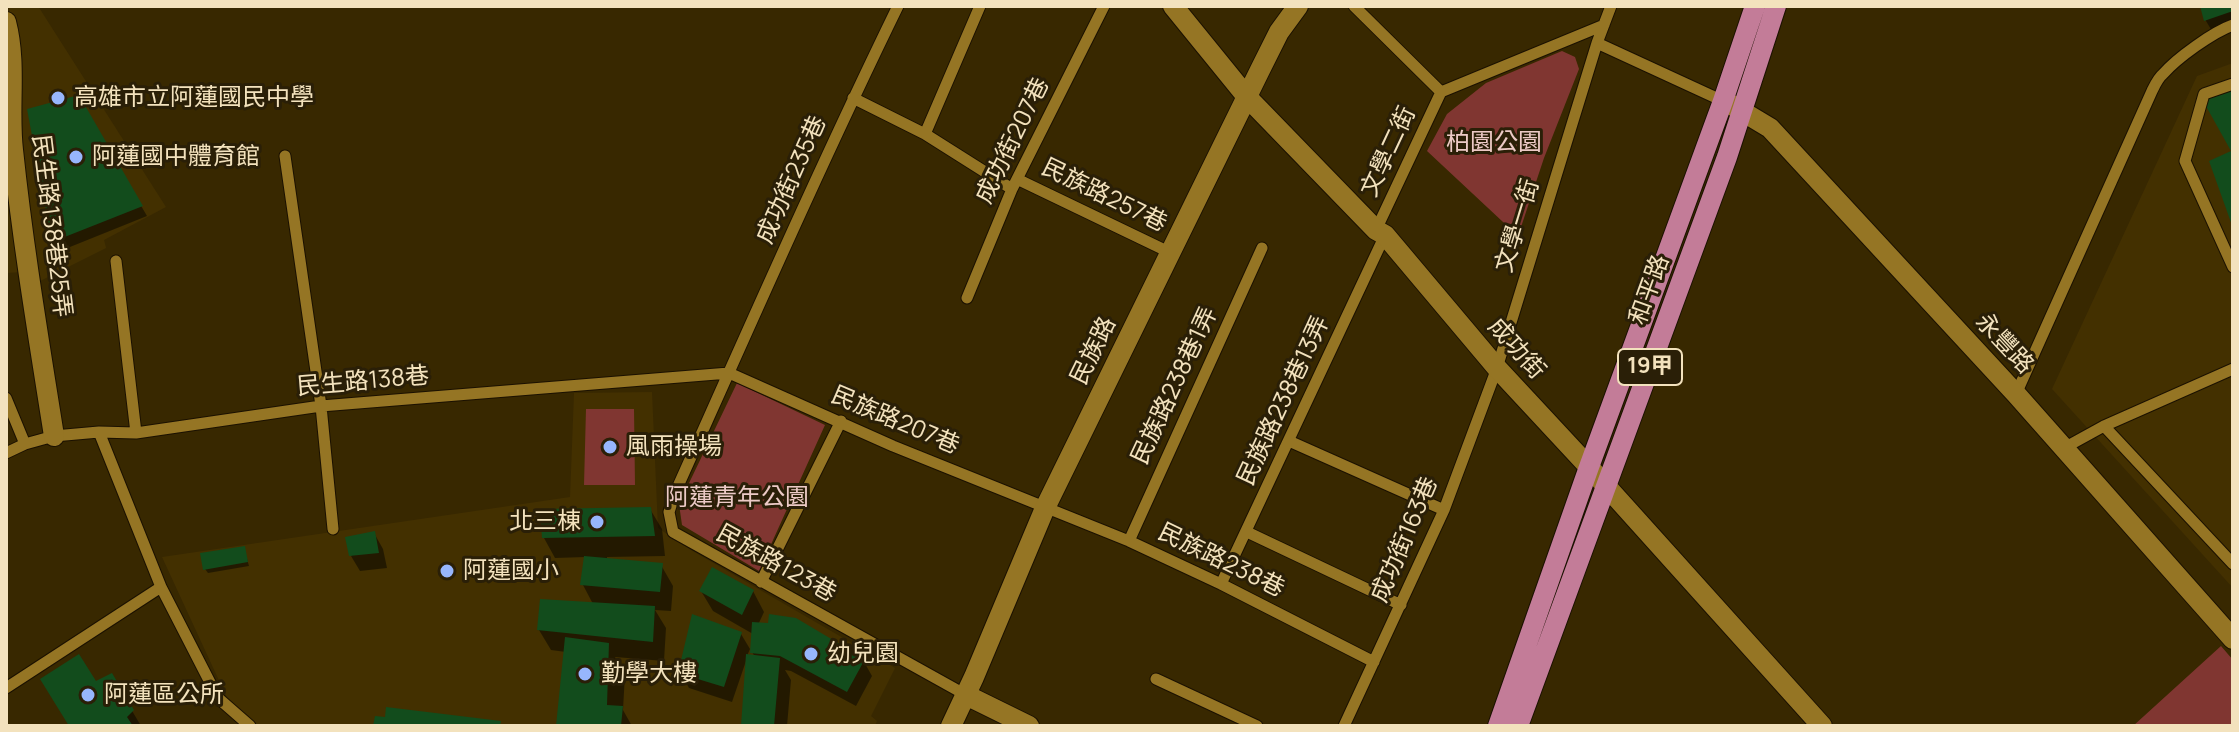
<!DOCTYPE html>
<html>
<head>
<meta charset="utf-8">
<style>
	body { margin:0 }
	#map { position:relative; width:2239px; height:732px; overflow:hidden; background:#382800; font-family:Manrope,sans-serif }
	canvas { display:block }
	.frame { position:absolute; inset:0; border:8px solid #f3e2bd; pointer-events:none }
</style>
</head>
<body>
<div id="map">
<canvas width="2239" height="732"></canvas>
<div class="frame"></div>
</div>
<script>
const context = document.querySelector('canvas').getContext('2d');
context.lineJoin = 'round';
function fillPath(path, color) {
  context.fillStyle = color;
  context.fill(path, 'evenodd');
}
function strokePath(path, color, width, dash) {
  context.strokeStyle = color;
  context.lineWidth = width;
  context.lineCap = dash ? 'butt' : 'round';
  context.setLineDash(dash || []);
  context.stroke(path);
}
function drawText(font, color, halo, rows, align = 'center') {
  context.font = font + ' Manrope,"Noto Sans TC",sans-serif';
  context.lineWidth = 6;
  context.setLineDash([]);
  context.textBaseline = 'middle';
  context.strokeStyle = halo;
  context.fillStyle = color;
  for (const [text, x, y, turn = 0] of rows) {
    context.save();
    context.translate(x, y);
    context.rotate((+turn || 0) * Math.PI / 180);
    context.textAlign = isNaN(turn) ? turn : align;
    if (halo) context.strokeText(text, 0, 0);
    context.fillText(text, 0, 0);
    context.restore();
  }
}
fillPath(new Path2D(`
	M8,6H38L166,207L104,240L106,248L34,284L21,153L17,43Z
	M2233,63V588L2052,389L2197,76Z
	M6,126L23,272L6,273Z
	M652,392L658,528L691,550L895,668L871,716L877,721L875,726H259L228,700L162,557L570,497L574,393Z`), '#433000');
fillPath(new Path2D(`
	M1562,51L1575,57L1579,69L1544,158L1518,236L1427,151L1447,114L1486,83Z
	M737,383L825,425L759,571L682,525L679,504Z
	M586,409H634L635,485H584Z
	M2221,646L2233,660V726H2133Z`), '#803631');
fillPath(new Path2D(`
	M2202,6H2233V29L2215,36L2206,21Z
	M78,97L147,216L60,251L54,241L29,110Z
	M650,509L662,529L665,556L607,557V560L661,565L673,586L671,611L655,610L666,628L664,661L615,657L625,674L623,710L632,726H558L566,652L551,650L539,630L593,604L583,585L586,557L555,558L544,538Z
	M374,533L383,549L387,568L360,571L351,556Z
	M244,548L249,566L208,573L205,569Z
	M701,591H753L764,612L758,625L863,660L872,676L856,706L791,671L785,670L791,680L787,726H743L746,661L732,702L689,688L680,672L741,634L750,649L747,656L755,657L752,652L753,634L713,611Z
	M111,675L141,726H71L95,684Z`), '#0007');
fillPath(new Path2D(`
	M2200,6H2233V11L2204,21Z
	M2233,88V228L2209,161L2231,151L2202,99Z
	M79,95L143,206L52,242L27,109Z
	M651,507L655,536L542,538L540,509Z
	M375,531L379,553L349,556L345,537Z
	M245,546L248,562L203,570L200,553Z
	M584,556L663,563L660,592L580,585Z
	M712,567L754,590L742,615L699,591Z
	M540,599L655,606L653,642L537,630Z
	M692,614L742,632L724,687L678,673Z
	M769,614L796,618L865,659L847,692L780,656L750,653L752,622L768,623Z
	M565,637L609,643L607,705L623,706L621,726H556Z
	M79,654L96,681L112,673L134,710L127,717L133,726H69L40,679Z
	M746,654L780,658L774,726H741Z
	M386,707L501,721L500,726H373L375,716L385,717Z`), '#124c1c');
const service = new Path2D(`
	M898,6C820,166 748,330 675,493L669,512L673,532L966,695
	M1354,6L1441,92L1376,230
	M1597,43L1723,101
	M2233,84L2204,94L2185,161L2233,267
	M1441,92L1604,25
	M853,98L925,134L1012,189
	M925,134L980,6
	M285,156L321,406L333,529
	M1017,179L1171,253
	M116,261L136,433
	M967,298L1012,189L1104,6
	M2016,394L2152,91C2155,85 2158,78 2163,74C2177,58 2213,32 2233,25
	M6,398L25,444
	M2104,426L2233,564
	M99,432L161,587L218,698L250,726
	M1289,441L1444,510
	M2064,448L2104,426L2233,369
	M6,453L25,444L54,436L99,432L136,433L321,406L729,373L893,446L1129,541L1221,584L1374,662
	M1247,532L1401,605
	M1129,541L1262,248
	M761,582L841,421
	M1221,584L1385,235
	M1156,679L1257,726
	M6,688L161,587
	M1344,726L1444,510L1497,368L1597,43L1611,6`);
const minor = new Path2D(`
	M1173,6L1247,97L1376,230L1385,235L1497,368L1589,467L1822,726
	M6,22C17,64 8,108 13,150C23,246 39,341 54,436
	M1730,104L1770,128L2016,394L2233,639
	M966,695L1029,726
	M951,726L974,677L1045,508L1260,70L1279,32L1298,6`);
const primary = new Path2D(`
	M1498,726L1589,467L1723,101L1755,6
	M1518,726L1727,157L1776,6`);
strokePath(service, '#1b1100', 13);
strokePath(minor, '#1b1100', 22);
strokePath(primary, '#1b1100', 22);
strokePath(service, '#957524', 11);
strokePath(minor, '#957524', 20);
strokePath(primary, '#c37c98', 20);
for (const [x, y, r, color] of [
	[58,98,8,"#97b6fd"],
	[76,157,8,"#97b6fd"],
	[610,447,8,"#97b6fd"],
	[597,522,8,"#97b6fd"],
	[447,571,8,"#97b6fd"],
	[811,654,8,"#97b6fd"],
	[585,674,8,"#97b6fd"],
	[88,695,8,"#97b6fd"]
]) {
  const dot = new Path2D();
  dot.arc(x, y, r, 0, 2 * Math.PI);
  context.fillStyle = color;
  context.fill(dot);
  strokePath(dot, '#2a1f07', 3);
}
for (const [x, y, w] of [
	[1650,367,64]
]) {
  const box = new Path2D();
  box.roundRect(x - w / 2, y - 18, w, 36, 6);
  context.fillStyle = '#2a1f07';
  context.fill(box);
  strokePath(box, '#f3e2bd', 2);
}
drawText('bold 22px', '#f3e2bd', null, [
	["19甲",1650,367]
]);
drawText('24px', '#f3e2bd', '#2a1f07', [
	["高雄市立阿蓮國民中學",74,98],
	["阿蓮國中體育館",92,157],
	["風雨操場",626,447],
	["北三棟",581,522,"right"],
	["阿蓮國小",463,571],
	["幼兒園",827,654],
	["勤學大樓",601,674],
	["阿蓮區公所",104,695]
], 'left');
drawText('24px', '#f3e2bd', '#2a1f07', [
	["成功街207巷",1013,141,-64],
	["文學二街",1389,152,-65],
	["成功街235巷",792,180,-66],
	["民族路257巷",1104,196,26],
	["民生路138巷25弄",51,226,83],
	["文學一街",1518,226,-73],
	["和平路",1650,290,-70],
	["永豐路",2004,344,47],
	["成功街",1516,349,48],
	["民族路",1094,351,-64],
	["民生路138巷",363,382,-5],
	["民族路238巷1弄",1175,386,-65],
	["民族路238巷13弄",1284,401,-65],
	["民族路207巷",895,421,23],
	["成功街163巷",1405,540,-67],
	["民族路238巷",1221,561,26],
	["民族路123巷",776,564,29]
]);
drawText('24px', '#eccac6', '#2a1f07', [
	["柏園公園",1494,143],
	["阿蓮青年公園",737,498]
]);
</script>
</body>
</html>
